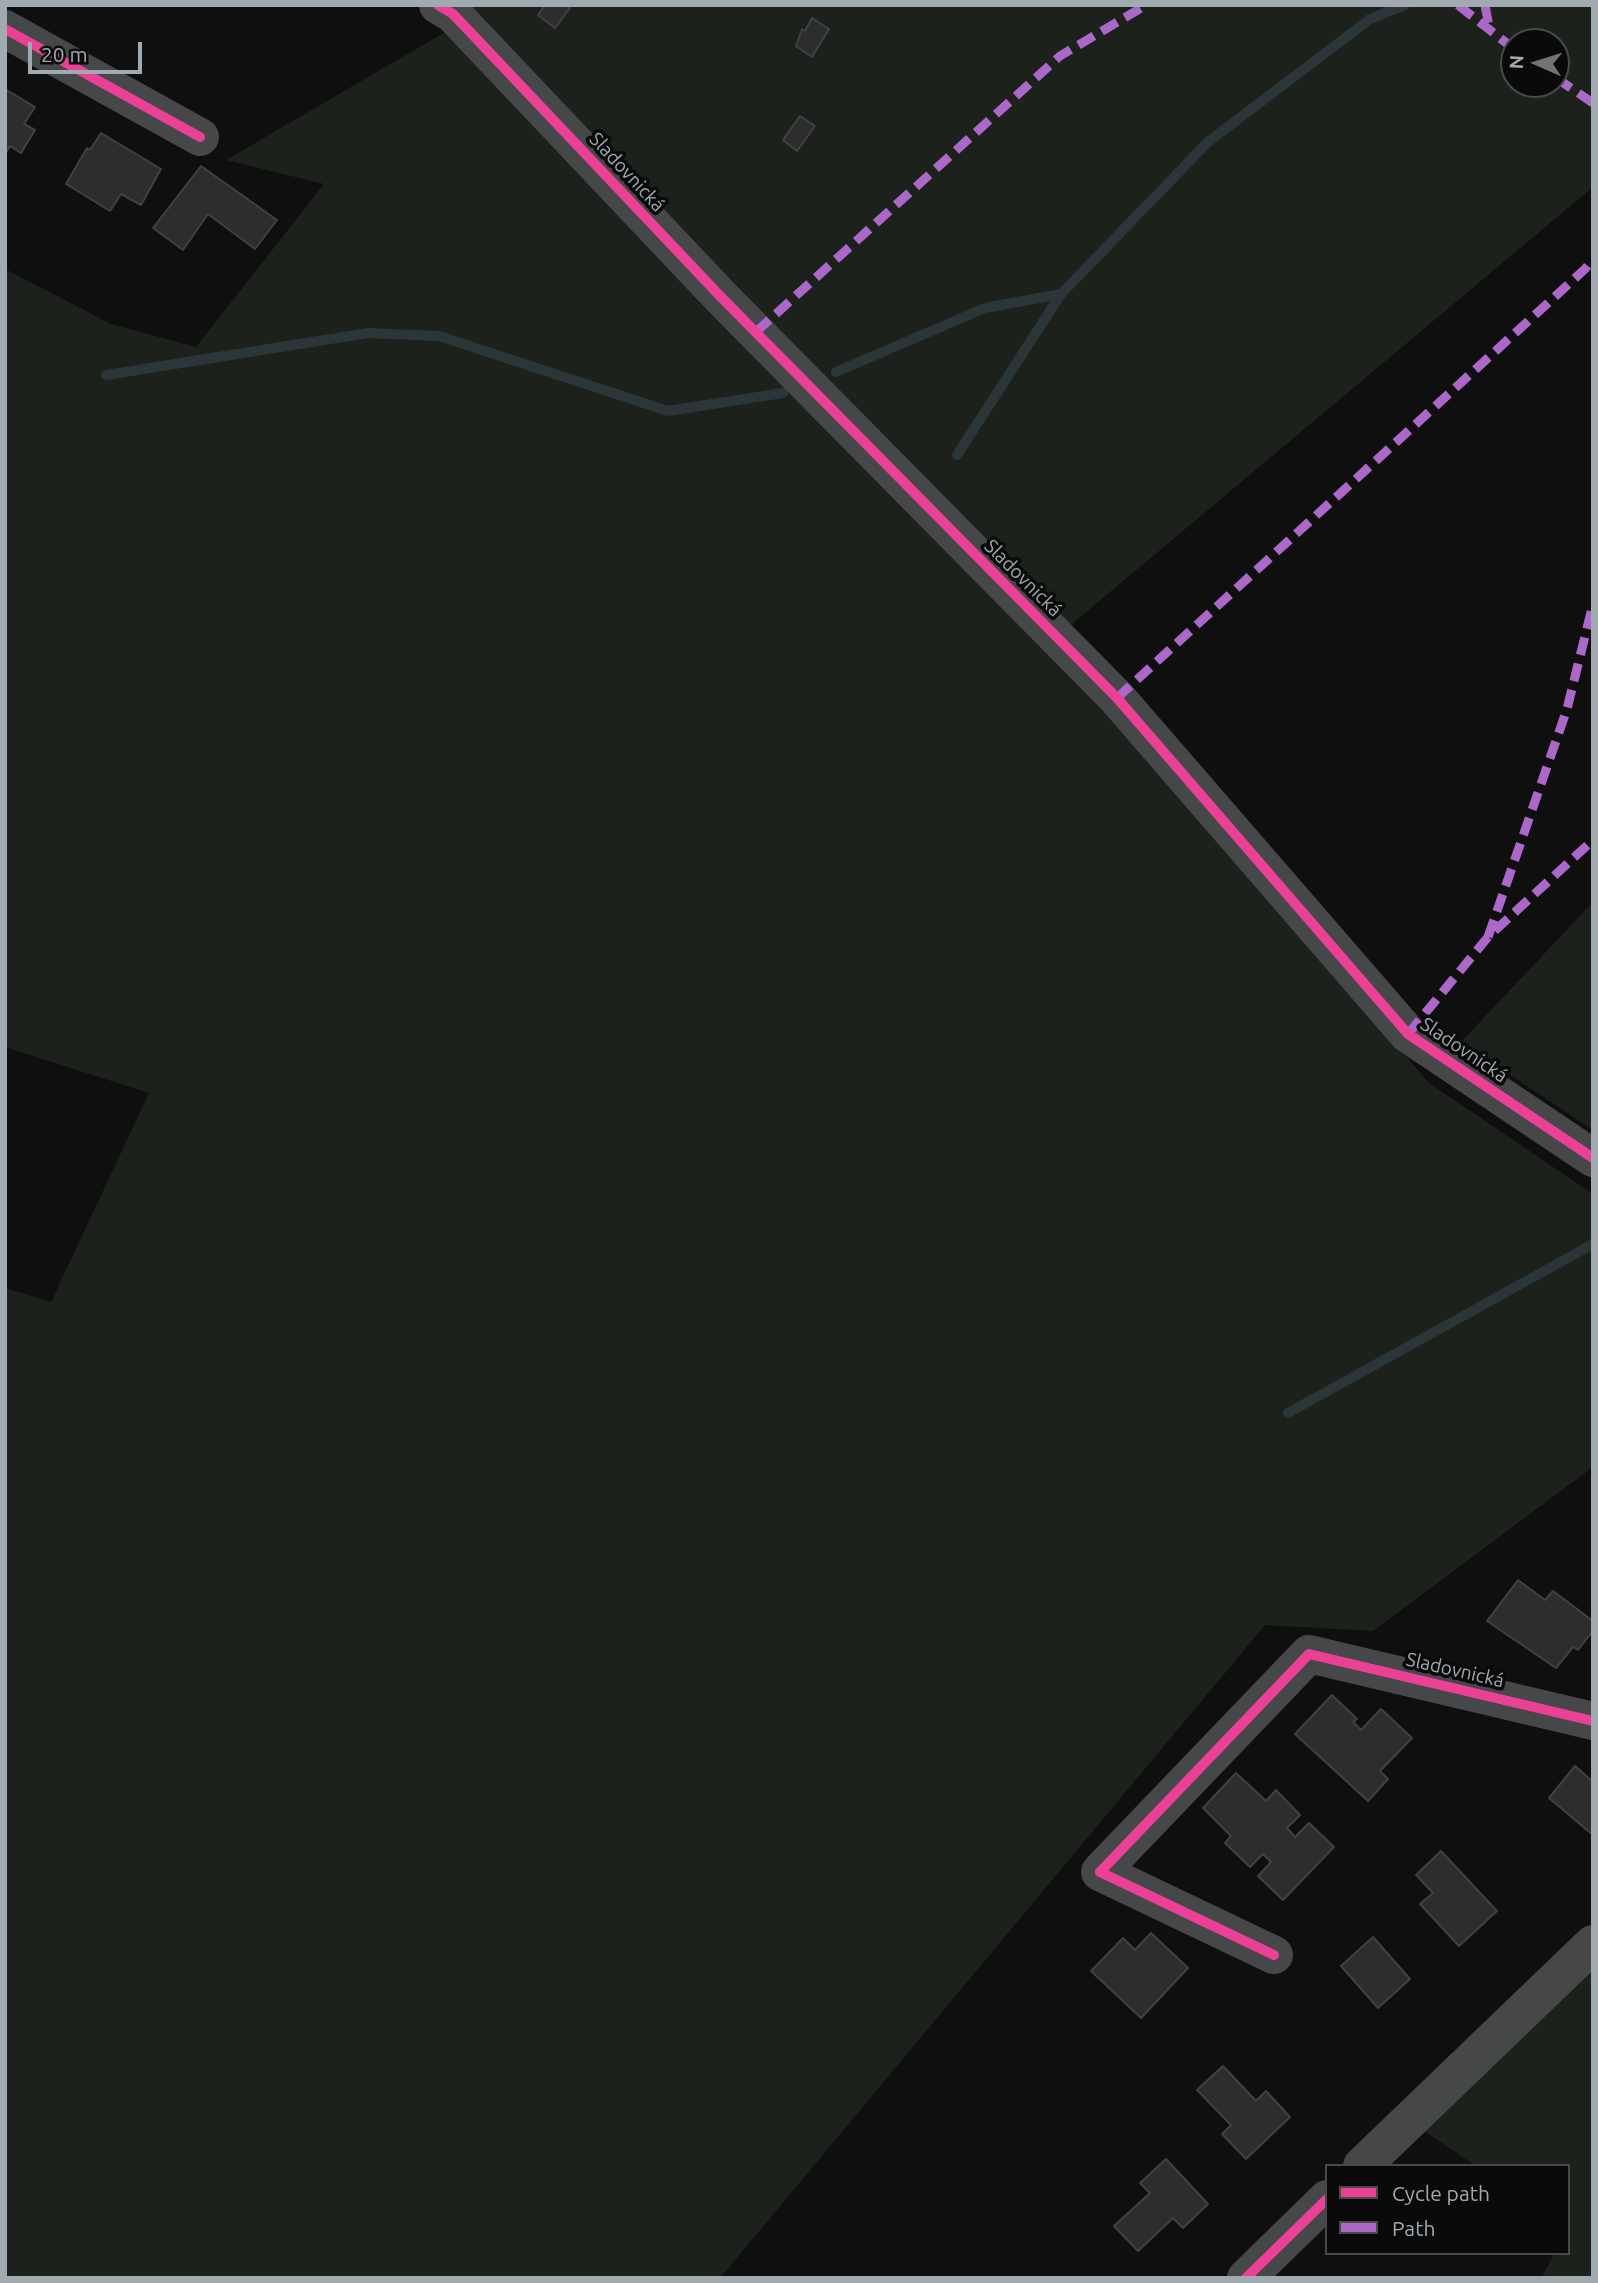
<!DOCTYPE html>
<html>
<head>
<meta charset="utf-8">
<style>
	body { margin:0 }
	#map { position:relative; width:1598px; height:2283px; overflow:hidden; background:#0f0f10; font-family:Ubuntu,sans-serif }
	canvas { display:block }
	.frame { position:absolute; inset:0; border:7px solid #a1aab0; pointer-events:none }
	.legend { position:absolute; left:1325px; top:2164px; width:245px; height:91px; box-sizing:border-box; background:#0a0a0b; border:2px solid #464a4d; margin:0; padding:9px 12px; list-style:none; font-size:21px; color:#a1aab0 }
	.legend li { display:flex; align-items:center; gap:14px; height:35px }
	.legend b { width:35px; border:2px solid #464a4d }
	.north { position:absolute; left:1500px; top:28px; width:70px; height:70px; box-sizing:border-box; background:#0a0a0b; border:2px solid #464a4d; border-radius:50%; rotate:273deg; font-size:19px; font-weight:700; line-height:28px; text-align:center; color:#a1aab0 }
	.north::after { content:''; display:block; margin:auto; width:24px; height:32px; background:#6e7478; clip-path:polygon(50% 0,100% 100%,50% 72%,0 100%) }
	.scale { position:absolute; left:28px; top:42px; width:114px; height:32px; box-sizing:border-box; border:4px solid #a1aab0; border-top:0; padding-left:9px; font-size:21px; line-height:24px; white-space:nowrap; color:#a1aab0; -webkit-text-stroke:5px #0a0a0b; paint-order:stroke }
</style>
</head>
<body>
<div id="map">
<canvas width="1598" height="2283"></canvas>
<div class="frame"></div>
<ul class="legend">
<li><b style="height:9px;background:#ea4096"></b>Cycle path</li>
<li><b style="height:9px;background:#ac68c9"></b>Path</li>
</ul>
<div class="north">N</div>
<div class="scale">20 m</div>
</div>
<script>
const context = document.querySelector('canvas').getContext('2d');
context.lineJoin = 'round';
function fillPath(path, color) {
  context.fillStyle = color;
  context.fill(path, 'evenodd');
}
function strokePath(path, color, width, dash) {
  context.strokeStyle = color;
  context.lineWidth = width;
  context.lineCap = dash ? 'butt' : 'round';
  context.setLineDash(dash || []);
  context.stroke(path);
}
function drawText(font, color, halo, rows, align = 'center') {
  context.font = font + ' Ubuntu,sans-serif';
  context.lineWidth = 7;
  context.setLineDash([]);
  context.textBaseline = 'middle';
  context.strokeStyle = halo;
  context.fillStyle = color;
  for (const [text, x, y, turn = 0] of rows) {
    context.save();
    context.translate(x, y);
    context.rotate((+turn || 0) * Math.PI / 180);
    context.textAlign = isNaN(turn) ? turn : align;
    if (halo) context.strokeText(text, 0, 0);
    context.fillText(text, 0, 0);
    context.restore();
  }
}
fillPath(new Path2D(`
	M452,5H1593V187L1048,644L1429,1083L1593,1194V1467L1373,1631L1265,1625L720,2278H5V1288L51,1302L149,1093L5,1047V269L111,324L196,347L324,184L226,160L471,17ZM1514,42H1556V84H1514Z
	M1593,902V1130L1461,1042Z
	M1593,1961V2278H1541L1555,2253H1568V2166H1476L1418,2127Z`), '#1d211c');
strokePath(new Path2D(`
	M836,372L985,308L1061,294L1208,142L1370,19L1405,5
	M106,375L368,333L439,336L668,411L783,393
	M957,455L1061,294
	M1288,1413L1593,1244`), '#2b3638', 10);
const building = new Path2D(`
	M545,5H566L570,8L555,28L538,15Z
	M812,18L829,29L812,57L796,46L802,29L805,31Z
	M5,89L35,107L24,124L35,130L21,153L10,146L5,154Z
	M800,116L815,126L797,151L783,140Z
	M101,133L161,169L141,205L121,194L110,211L66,184L87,148L90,150Z
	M201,166L277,220L255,249L208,214L183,250L153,228Z
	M1518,1580L1545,1600L1553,1591L1593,1621V1631L1578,1650L1573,1647L1556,1668L1487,1621Z
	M1332,1695L1357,1719L1353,1722L1361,1730L1381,1709L1412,1738L1380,1771L1388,1779L1368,1801L1295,1734Z
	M1575,1766L1591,1780L1593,1778V1835L1549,1798Z
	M1236,1773L1266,1801L1276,1790L1300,1815L1287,1828L1295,1837L1309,1823L1334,1847L1283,1900L1258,1876L1271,1862L1263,1854L1250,1867L1225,1843L1231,1836L1203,1808Z
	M1441,1851L1497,1911L1459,1946L1420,1904L1433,1893L1416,1875Z
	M1151,1933L1188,1968L1141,2018L1091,1971L1123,1938L1135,1950Z
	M1373,1937L1410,1979L1378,2008L1341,1966Z
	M1223,2066L1256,2101L1266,2091L1290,2117L1246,2159L1222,2134L1231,2125L1197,2090Z
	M1166,2159L1208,2204L1183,2228L1173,2218L1138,2251L1114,2226L1150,2193L1140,2183Z`);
fillPath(building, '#2d2d2e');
strokePath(building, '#3f4143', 2);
strokePath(new Path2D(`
	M438,5L453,14L721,297L1117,698L1408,1034L1593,1158
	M5,29L200,137
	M1274,1955L1100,1872L1309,1654L1593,1721
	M1362,2166L1593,1944
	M1246,2278L1327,2199`), '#454749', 38);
strokePath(new Path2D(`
	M1458,5L1514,49
	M1485,5L1490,32
	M1556,78L1593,103
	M756,332L1060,56L1146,5
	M1117,698L1585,269L1593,259
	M1488,937L1567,709L1593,604
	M1408,1034L1488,937L1593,840`), '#ac68c9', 9, [18, 9]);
strokePath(new Path2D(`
	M438,5L453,14L721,297L1117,698L1408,1034L1593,1158
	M5,29L200,137
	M1274,1955L1100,1872L1309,1654L1593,1721
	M1246,2278L1327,2199`), '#ea4096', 10);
drawText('19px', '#a1aab0', '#0a0a0b', [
	["Sladovnická",627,172,47],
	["Sladovnická",1023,578,45],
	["Sladovnická",1464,1050,34],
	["Sladovnická",1455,1670,13]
]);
</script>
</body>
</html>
